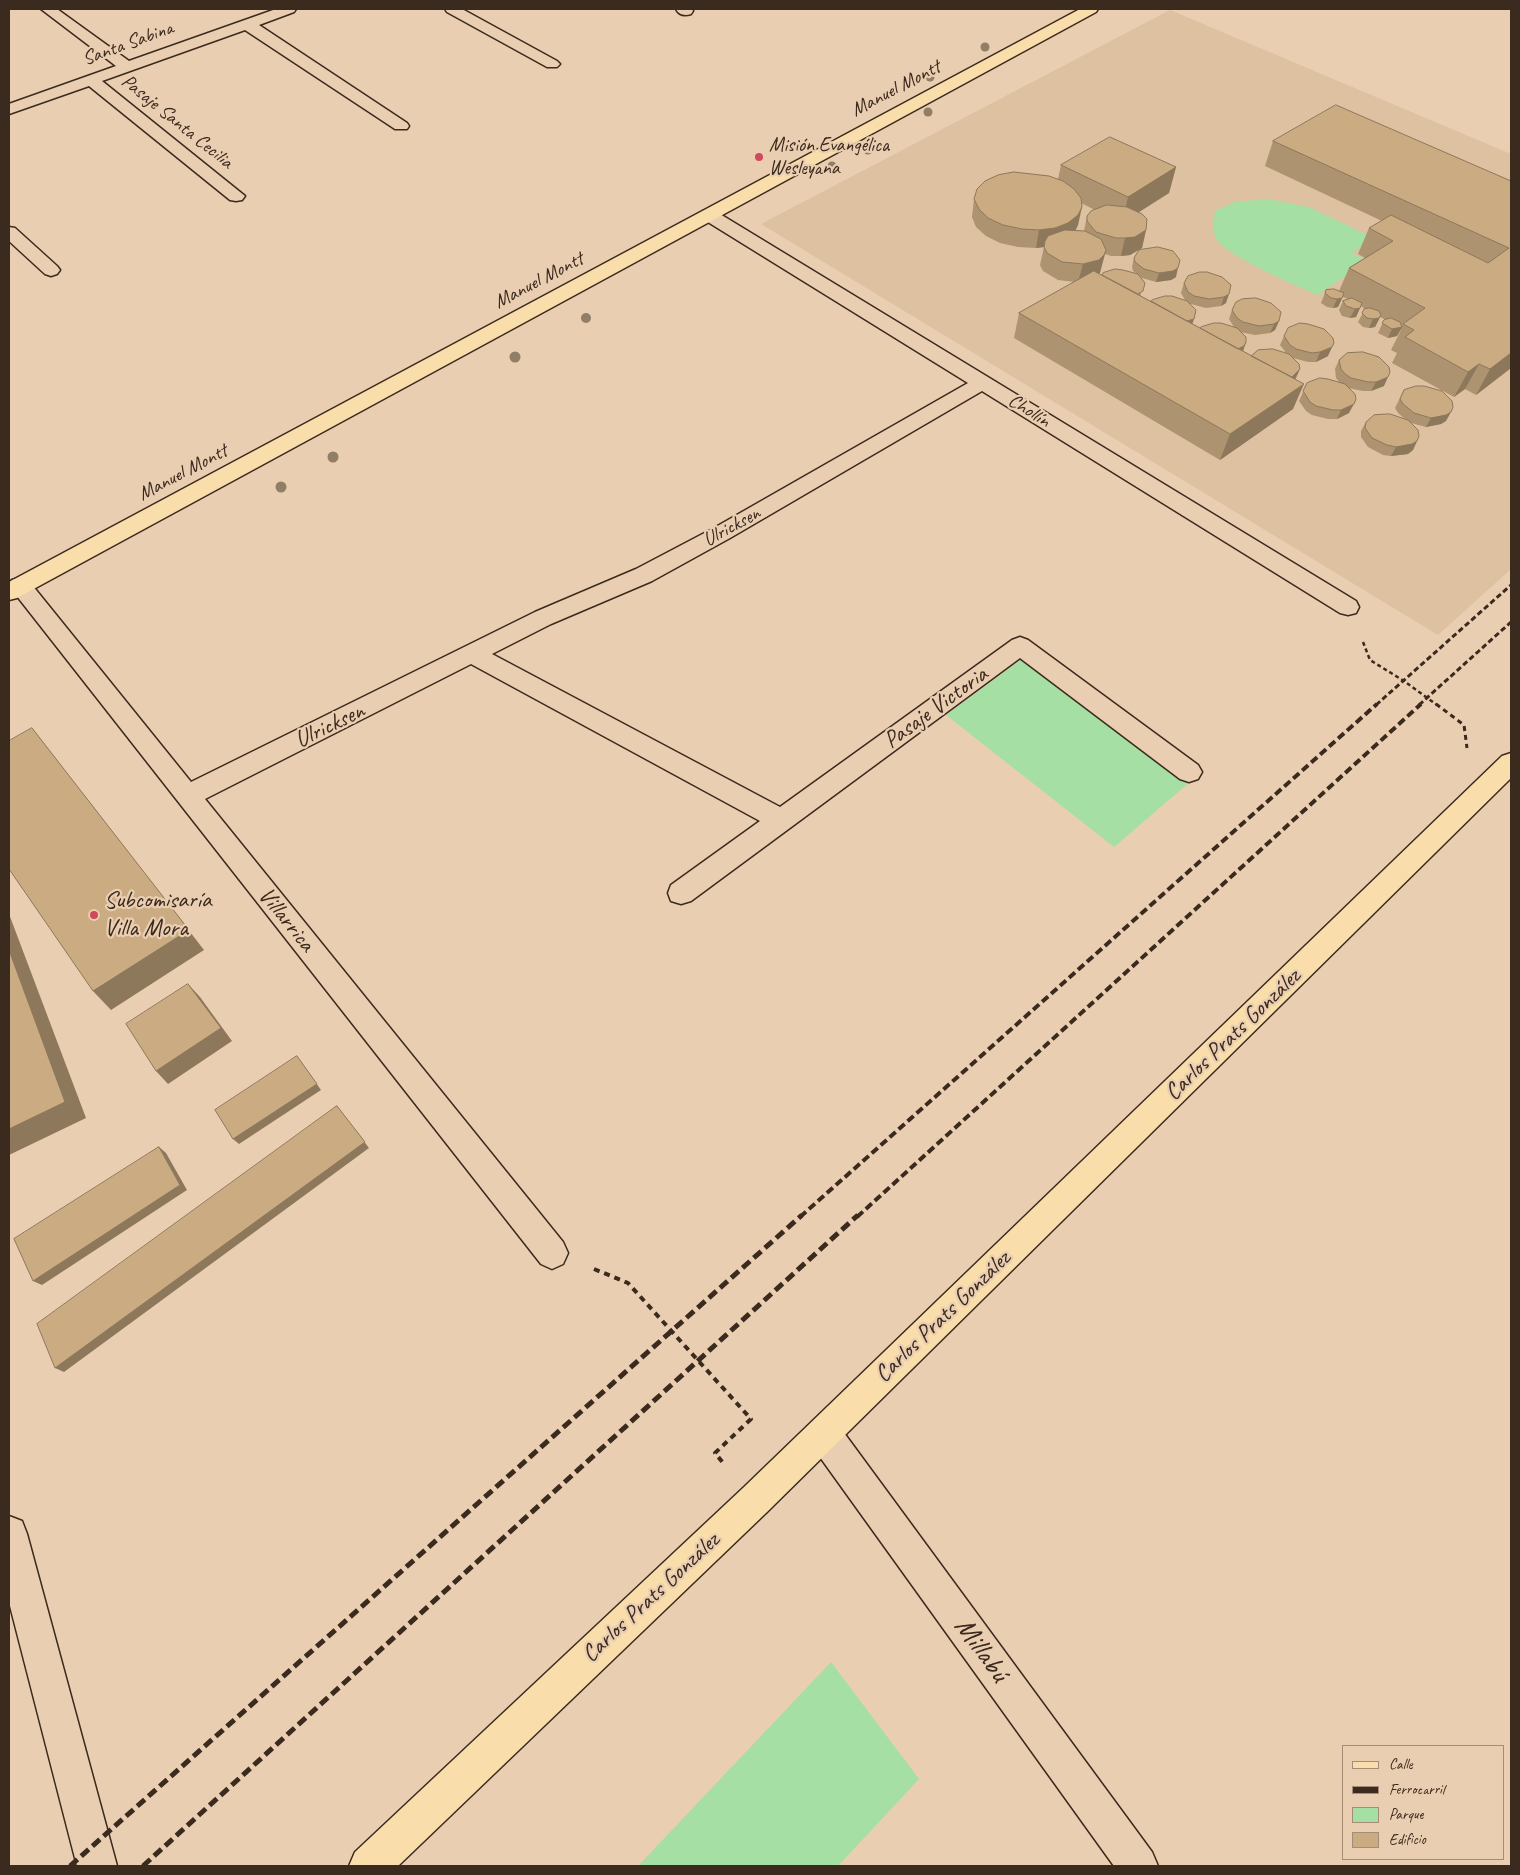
<!DOCTYPE html>
<html>
<head>
<meta charset="utf-8">
<style>
	body { margin:0 }
	#map { position:relative; width:1520px; height:1875px; overflow:hidden; background:#eaceb1; font-family:Caveat,sans-serif }
	canvas { display:block }
	.frame { position:absolute; inset:0; border:10px solid #3b2a1e; pointer-events:none }
	.legend { position:absolute; left:1342px; top:1745px; width:162px; height:115px; box-sizing:border-box; background:#eaceb1; border:1px solid #a48c76; margin:0; padding:6px 9px; list-style:none; font-size:15px; color:#3b2a1e }
	.legend li { display:flex; align-items:center; gap:10px; height:25px }
	.legend b { width:25px; border:1px solid #a48c76 }
</style>
</head>
<body>
<div id="map">
<canvas width="1520" height="1875"></canvas>
<div class="frame"></div>
<ul class="legend">
<li><b style="height:6px;background:#f9deab"></b>Calle</li>
<li><b style="height:6px;background:#3b2a1e"></b>Ferrocarril</li>
<li><b style="height:14px;background:#a5dfa3"></b>Parque</li>
<li><b style="height:14px;background:#caab82"></b>Edificio</li>
</ul>
</div>
<script>
const context = document.querySelector('canvas').getContext('2d');
context.lineJoin = 'round';
function fillPath(path, color) {
  context.fillStyle = color;
  context.fill(path, 'evenodd');
}
function strokePath(path, color, width, dash) {
  context.strokeStyle = color;
  context.lineWidth = width;
  context.lineCap = dash ? 'butt' : 'round';
  context.setLineDash(dash || []);
  context.stroke(path);
}
function drawText(font, color, halo, rows, align = 'center') {
  context.font = font + ' Caveat,sans-serif';
  context.lineWidth = 4.5;
  context.setLineDash([]);
  context.textBaseline = 'middle';
  context.strokeStyle = halo;
  context.fillStyle = color;
  for (const [text, x, y, turn = 0] of rows) {
    context.save();
    context.translate(x, y);
    context.rotate((+turn || 0) * Math.PI / 180);
    context.textAlign = isNaN(turn) ? turn : align;
    if (halo) context.strokeText(text, 0, 0);
    context.fillText(text, 0, 0);
    context.restore();
  }
}
fillPath(new Path2D(`
	M1170,10L1511,154V569L1438,635L761,224Z`), '#ddc1a0');
fillPath(new Path2D(`
	M1268,199L1309,207L1374,238L1352,253L1368,261L1317,295C1296,285 1225,256 1216,238C1212,230 1214,219 1215,211L1235,202Z
	M1022,659L1190,782L1114,847L946,715Z
	M831,1662L919,1779L838,1866H638Z`), '#a5dfa3');
const minor = new Path2D(`
	M41,9H57L129,61L276,9H296L294,12L259,25L407,123L409,126L407,129H395L245,30L102,81L245,196L242,200L236,201L230,200L89,86L9,114V104L116,66Z
	M445,9H462L557,61L560,64L557,67H547L447,12Z
	M676,9H692L693,11L691,14C685,16 679,15 676,9Z
	M709,210L715,211L1356,601L1359,607L1356,613L1348,615L1340,613L982,391L730,538L652,581L551,624L492,654L780,807L1012,640L1020,637L1028,640L1198,765L1202,772L1198,779L1189,782L1180,779L1020,658L691,901L681,904L671,901L668,893L671,885L760,821L471,664L205,799L563,1242L568,1253L563,1264L552,1269L541,1264L9,586L12,580L20,578L28,580L191,782L535,612L636,569L714,528L968,383L703,219L700,215L703,211Z
	M9,227L15,228L57,266L60,270L57,274L51,276L45,274L9,241Z
	M824,1417L836,1422L1152,1852L1158,1866H1114L812,1446L807,1434L812,1422Z`);
const tertiary = new Path2D(`
	M9,1516L22,1521L27,1534L117,1866H77L9,1602Z`);
const primary = new Path2D(`
	M1080,9H1098L1096,12L17,598L9,600V582Z
	M1511,753V778L767,1512L398,1866H349L355,1852L743,1488L1502,756Z`);
strokePath(minor, '#3b2a1e', 3);
strokePath(tertiary, '#3b2a1e', 3);
strokePath(primary, '#3b2a1e', 3);
strokePath(new Path2D(`
	M1363,642L1370,660L1404,681L1437,705`), '#3b2a1e', 2.5, [4, 3]);
strokePath(new Path2D(`
	M1436,704L1464,725L1467,748`), '#3b2a1e', 3, [5, 4]);
strokePath(new Path2D(`
	M594,1269L628,1283L751,1419L715,1453L724,1464`), '#3b2a1e', 4, [6, 5]);
fillPath(minor, '#eaceb1');
fillPath(tertiary, '#eaceb1');
fillPath(primary, '#f9deab');
strokePath(new Path2D(`
	M1376,705L1511,585
	M1419,705L1511,622`), '#3b2a1e', 3, [5.5, 3]);
strokePath(new Path2D(`
	M800,1217L1377,704
	M857,1217L1421,704`), '#3b2a1e', 4, [8, 4]);
strokePath(new Path2D(`
	M70,1866L802,1215
	M143,1866L858,1215`), '#3b2a1e', 5, [10, 5]);
context.fillStyle = '#907e67';
for (const [x, y, r] of [
	[985,47,4.5],
	[930,77,4.5],
	[928,112,4.5],
	[868,150,4.5],
	[832,166,4.5],
	[586,318,5],
	[515,357,5.5],
	[333,457,5.5],
	[281,487,5.5]
]) {
  context.beginPath();
  context.arc(x, y, r, 0, 2 * Math.PI);
  context.fill();
}
fillPath(new Path2D(`
	M1273,141L1511,181V368L1476,395L1465,389L1454,397L1392,363L1397,353L1391,350L1402,328L1397,336L1388,338L1378,333L1384,320H1386L1380,317L1375,327L1369,328L1363,327L1358,322L1365,309L1361,306L1356,317L1350,318L1342,316L1339,310L1343,301L1348,299L1343,297L1338,307L1333,308L1327,307L1321,303L1326,290L1339,291L1349,268L1365,258L1358,254L1369,228L1382,221L1265,166Z
	M1061,165L1176,167L1169,193L1138,212L1146,230L1142,248L1130,255L1121,256H1111L1105,254L1099,274L1102,275L1137,274L1133,271L1132,267L1134,258L1176,277L1171,280L1156,282L1142,278L1139,276L1141,296L1151,301L1185,300L1181,293L1184,283L1222,277L1226,303L1221,306L1206,308L1191,304L1192,324L1200,328L1234,327L1229,319L1232,310L1279,321L1275,330L1270,333L1255,335L1240,332L1246,342L1243,351L1251,356L1286,353L1280,345L1284,336L1328,356L1316,362H1308L1293,358L1296,378L1295,379L1293,409L1220,460L1014,338L1019,313L1075,282L1058,280L1043,271L1040,265L1044,247L1036,248L1018,247L1000,243L986,236L976,227L972,217L974,199L1058,179ZM1081,203L1095,210L1087,216L1084,231H1075L1078,225Z
	M1339,360L1384,386L1371,391H1363L1348,388L1349,413L1337,419H1328L1312,415L1306,411L1299,401L1307,383H1340L1336,378L1335,369Z
	M1404,390L1446,421L1441,424L1426,427L1411,423L1417,441L1413,450L1408,454L1391,456L1383,455L1368,447L1361,437V431L1366,422L1405,419L1398,413L1395,408Z`), '#ae9370');
fillPath(new Path2D(`
	M1176,167L1169,193L1122,223L1128,197Z
	M1082,207L1078,225L1074,233L1045,241L1044,247L1036,248L1039,230Z
	M1146,230L1142,248L1130,255L1121,256L1125,238Z
	M1106,250L1100,273L1095,278L1078,282L1083,264Z
	M1178,268L1176,277L1171,280L1156,282L1159,273Z
	M1229,294L1226,303L1221,306L1224,297Z
	M1342,298L1338,307L1333,308L1337,299Z
	M1360,308L1356,317L1350,318L1355,309Z
	M1381,315L1375,327L1369,328L1373,319Z
	M1194,319L1191,328L1181,324Z
	M1279,321L1275,330L1270,333L1274,324Z
	M1402,327L1397,336L1388,338L1392,329Z
	M1246,342L1243,351L1231,352Z
	M1334,343L1328,356L1316,362L1320,352Z
	M1511,353V368L1476,395L1490,369Z
	M1479,364L1465,389L1454,397L1468,372Z
	M1300,369L1296,378L1288,386L1273,389Z
	M1388,377L1384,386L1371,391L1376,382Z
	M1304,384L1293,409L1220,460L1230,434Z
	M1354,404L1349,413L1337,419L1341,410Z
	M1451,412L1446,421L1441,424L1426,427L1431,418Z
	M1417,441L1413,450L1408,454L1391,456L1396,447Z
	M32,728L204,950L111,1010L93,991Z
	M9,914L86,1118L9,1155Z
	M188,984L200,997L232,1041L168,1084L156,1071Z
	M297,1056L321,1090L239,1144L233,1139Z
	M337,1106L369,1148L64,1372L55,1368Z
	M159,1147L166,1153L187,1190L42,1285L33,1281Z`), '#8d785b');
const building = new Path2D(`
	M1336,105L1511,181V353L1490,369L1479,364L1468,372L1405,337L1414,330L1403,324L1425,308L1349,268L1393,241L1369,228L1391,215L1488,263L1509,248L1273,141Z
	M1110,137L1176,167L1128,197L1061,165Z
	M1014,172L1049,176L1063,181L1074,189L1081,198L1082,207L1078,215L1068,223L1055,228L1039,230L1022,229L1003,225L988,218L979,209L974,199L977,189L985,181L998,175Z
	M1107,205L1127,207L1142,214L1147,219L1146,230L1135,237L1125,238H1116L1096,232L1087,221V216L1091,211Z
	M1065,230L1085,231L1101,239L1106,250L1104,255L1099,260L1083,264L1062,262L1047,253L1044,247L1045,241L1048,236Z
	M1158,247L1173,251L1180,260L1178,268L1173,271L1159,273L1144,269L1135,262L1134,258L1139,250Z
	M1115,269L1123,270L1138,274L1145,283L1143,291L1138,294L1102,275L1103,273Z
	M1094,271L1304,384L1230,434L1019,313Z
	M1200,272H1207L1222,277L1231,285L1229,294L1224,297L1209,299L1194,296L1188,292L1184,283L1188,276Z
	M1334,289L1344,293L1342,298L1337,299L1331,298L1325,293L1326,290Z
	M1165,296H1172L1187,301L1196,310L1194,319L1187,321L1151,301L1152,300Z
	M1256,298L1271,303L1281,312L1279,321L1274,324L1259,326L1243,322L1237,318L1232,310L1236,302L1242,299Z
	M1352,298L1362,303L1360,308L1355,309L1346,306L1343,301Z
	M1370,308L1379,311L1381,315L1379,318L1373,319L1367,318L1362,313L1364,309Z
	M1391,318L1400,322L1402,327L1392,329L1382,323L1384,320Z
	M1214,323H1221L1237,328L1246,337V342L1244,346L1238,349L1200,328L1201,327Z
	M1300,323L1308,324L1324,329L1333,338L1334,343L1332,347L1320,352L1312,353L1296,349L1290,345L1284,336L1288,328Z
	M1273,349L1289,354L1299,364L1300,369L1292,377L1251,356L1258,350Z
	M1363,352L1379,357L1389,367L1390,372L1388,377L1376,382H1368L1351,378L1345,374L1341,369L1339,360L1347,353Z
	M1320,378L1328,379L1345,384L1355,394L1356,399L1354,404L1341,410H1333L1316,406L1310,402L1303,391L1307,383Z
	M1416,386H1424L1442,391L1452,401L1453,407L1451,412L1446,415L1431,418L1414,413L1403,404L1400,399L1404,390Z
	M1390,414L1408,420L1418,430L1419,436L1417,441L1412,444L1396,447L1387,445L1372,438L1365,428L1366,422L1374,415Z
	M32,728L189,930L93,991L9,869V741Z
	M9,950L65,1102L9,1129Z
	M188,984L221,1028L156,1071L126,1024Z
	M297,1056L317,1084L233,1139L215,1110Z
	M337,1106L365,1142L55,1368L37,1324Z
	M159,1147L180,1185L33,1281L14,1239Z`);
fillPath(building, '#caab82');
strokePath(building, '#8d785b', 1);
for (const [x, y, r, color] of [
	[759,157,5,"#d1495b"],
	[94,915,5,"#d1495b"]
]) {
  const dot = new Path2D();
  dot.arc(x, y, r, 0, 2 * Math.PI);
  context.fillStyle = color;
  context.fill(dot);
  strokePath(dot, '#eaceb1', 2);
}
drawText('20px', '#3b2a1e', '#eaceb1', [
	["Santa Sabina",128,44,-20],
	["Manuel Montt",896,89,-28],
	["Pasaje Santa Cecilia",177,122,39],
	["Manuel Montt",539,281,-28],
	["Chollín",1029,411,32],
	["Manuel Montt",183,473,-28],
	["Ulricksen",732,527,-29]
]);
drawText('20px', '#3b2a1e', '#eaceb1', [
	["Misión Evangélica",769,146],
	["Wesleyana",769,169]
], 'left');
drawText('24px', '#3b2a1e', '#eaceb1', [
	["Pasaje Victoria",936,708,-36],
	["Ulricksen",330,726,-26],
	["Villarrica",286,920,51],
	["Carlos Prats González",1233,1035,-44],
	["Carlos Prats González",943,1317,-44],
	["Carlos Prats González",651,1598,-43]
]);
drawText('24px', '#3b2a1e', '#eaceb1', [
	["Subcomisaría",104,901],
	["Villa Mora",104,929]
], 'left');
drawText('29px', '#3b2a1e', '#eaceb1', [
	["Millabú",981,1650,54]
]);
</script>
</body>
</html>
